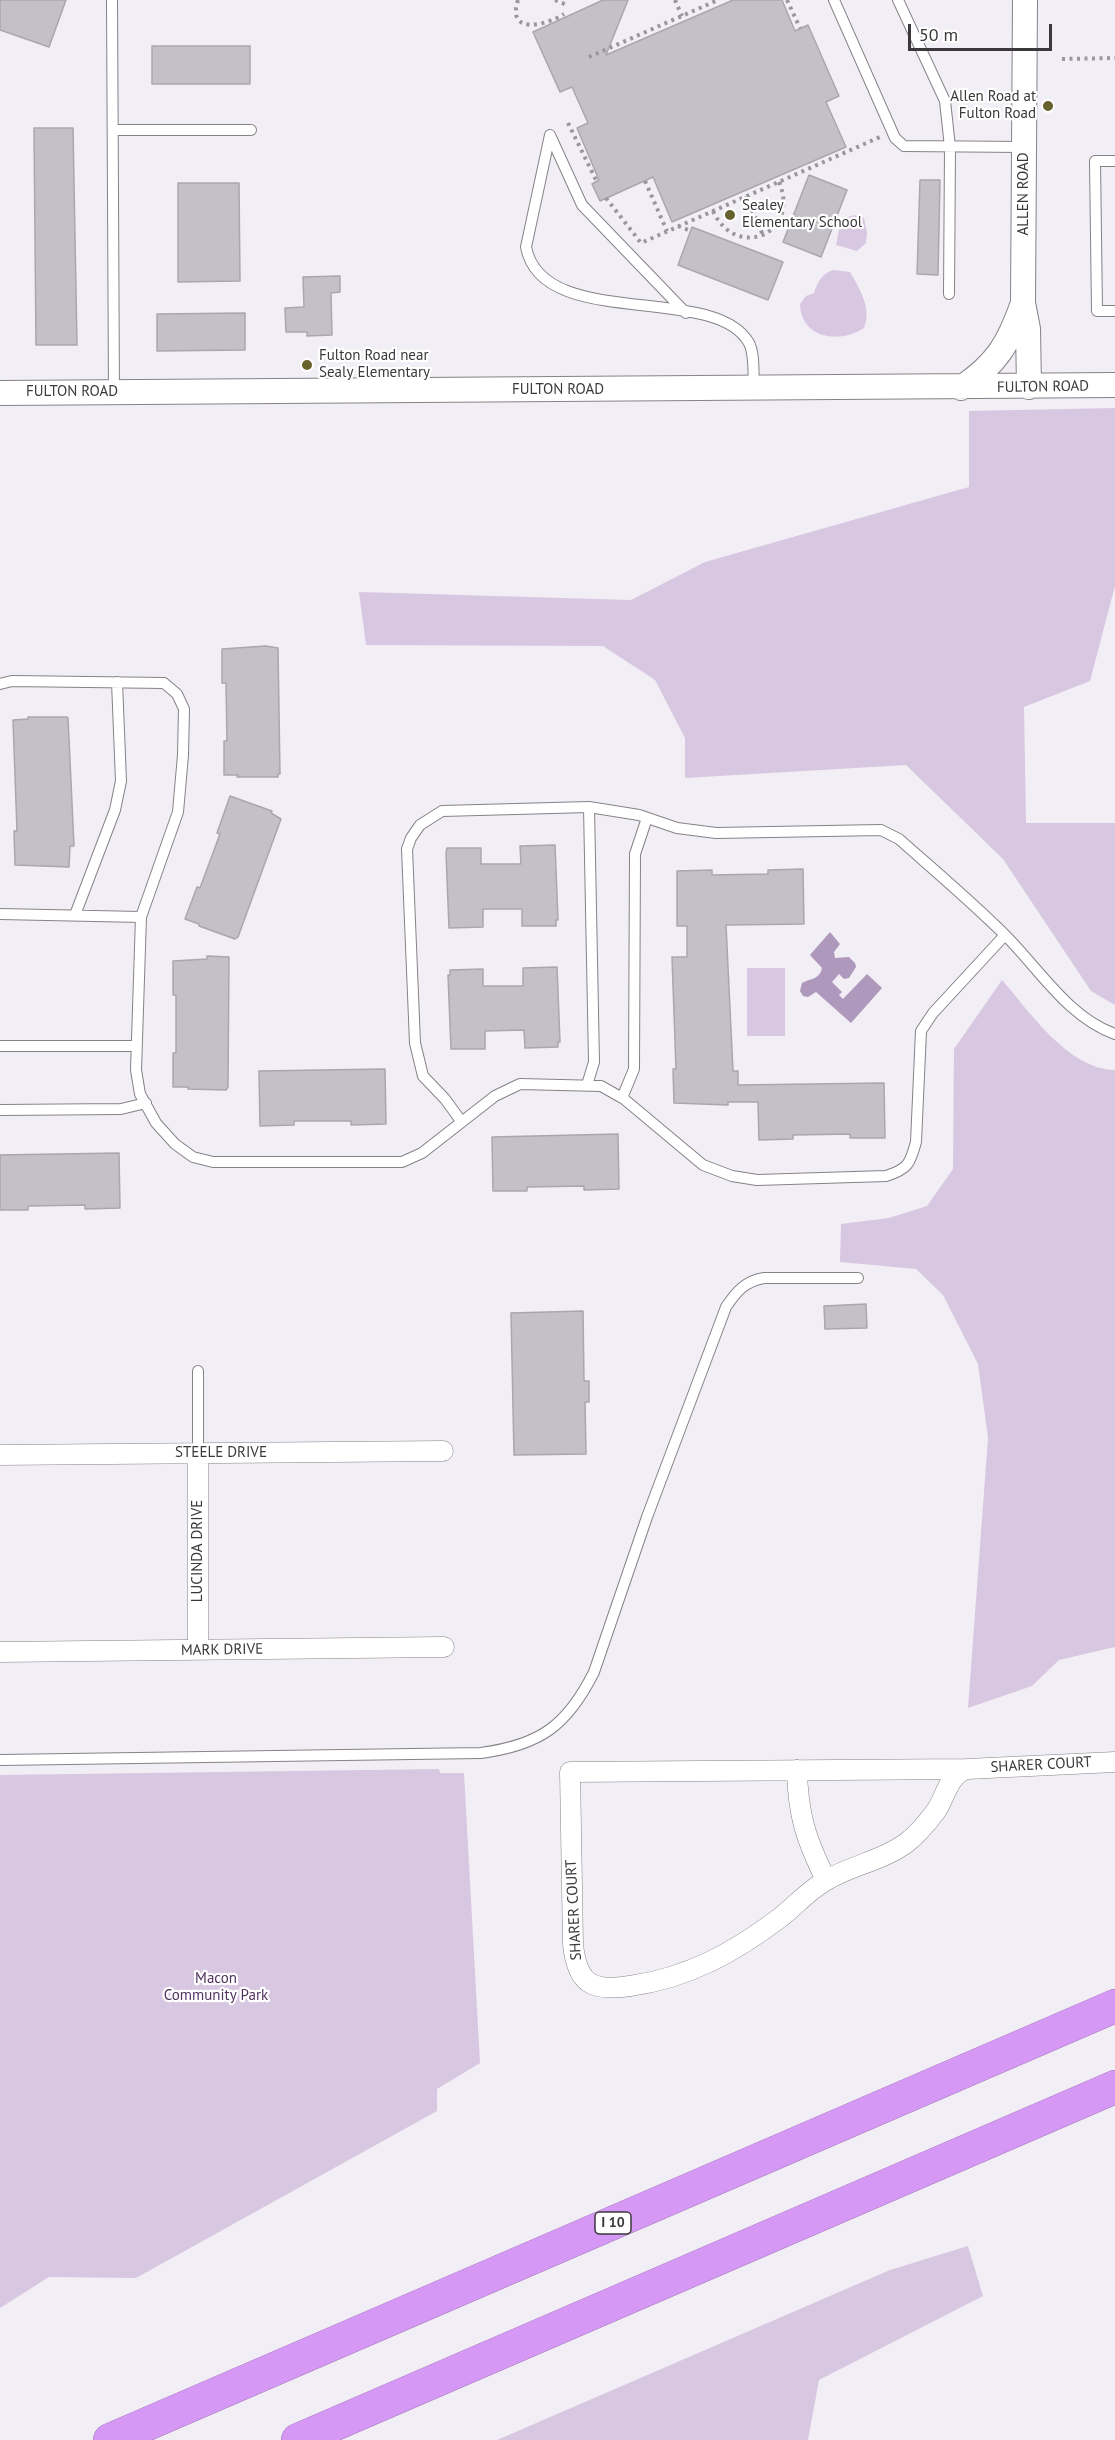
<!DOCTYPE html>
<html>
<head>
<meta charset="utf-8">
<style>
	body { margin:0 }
	#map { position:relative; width:1115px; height:2440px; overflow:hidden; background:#f2eef5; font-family:"PT Sans",sans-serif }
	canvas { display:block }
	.scale { position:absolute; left:908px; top:24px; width:144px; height:27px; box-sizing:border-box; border:3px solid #3a383b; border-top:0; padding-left:8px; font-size:18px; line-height:21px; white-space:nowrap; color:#3a383b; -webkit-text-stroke:4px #fff; paint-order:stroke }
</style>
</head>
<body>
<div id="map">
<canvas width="1115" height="2440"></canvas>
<div class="scale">50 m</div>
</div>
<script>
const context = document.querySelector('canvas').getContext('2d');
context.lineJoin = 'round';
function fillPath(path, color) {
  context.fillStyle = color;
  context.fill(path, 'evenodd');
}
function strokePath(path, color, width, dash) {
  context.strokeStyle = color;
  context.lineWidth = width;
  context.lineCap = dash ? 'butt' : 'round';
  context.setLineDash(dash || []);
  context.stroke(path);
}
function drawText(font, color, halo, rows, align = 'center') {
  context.font = font + ' "PT Sans",sans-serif';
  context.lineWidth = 4.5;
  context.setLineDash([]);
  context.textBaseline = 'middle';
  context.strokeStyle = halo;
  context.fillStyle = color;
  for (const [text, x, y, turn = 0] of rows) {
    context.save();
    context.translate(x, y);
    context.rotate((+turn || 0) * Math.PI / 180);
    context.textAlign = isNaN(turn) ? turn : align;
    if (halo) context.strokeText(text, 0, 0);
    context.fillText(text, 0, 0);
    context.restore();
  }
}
fillPath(new Path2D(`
	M855,215L864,218L867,233L866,243L857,251L836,245L841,219Z
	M833,270L850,272C860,289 872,309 864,328C840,344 801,339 800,304L806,296L814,293C818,282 821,274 833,270Z
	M1115,408V586L1090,681L1024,707L1026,823H1115V1005L1091,991L1003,859L906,765L685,778V738L655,680L603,646L366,645L359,592L631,600L705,562L969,487V411Z
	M747,968H785V1036H747Z
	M1002,980C1030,1012 1068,1069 1115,1070V1647L1059,1660L1032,1686L968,1708L988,1438L978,1364L943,1295L916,1269L840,1262L841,1224L889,1218L927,1206L953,1169L954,1049Z
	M439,1769L440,1773H464L480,2063L437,2089V2111L136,2278L49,2277L0,2308V1775Z
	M968,2246L983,2296L819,2380L808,2440H497L890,2270Z`), '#d8c7e1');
fillPath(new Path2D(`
	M830,932L840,944L834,952L835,958L849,957L855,963L856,967L849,978L844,979L839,974L832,982L842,992L839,995L843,999L867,974L882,988L851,1023L816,992L808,997L803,996L800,991L802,983C811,978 819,980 822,968L810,955Z`), '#ae98bb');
const building = new Path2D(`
	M0,0H66L49,47L0,30Z
	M603,0H628L606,55L733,0H782L795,31L808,25L839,96L826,102L846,147L672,222L653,177L600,201L592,184L599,180L577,128L588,123L572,87L560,92L533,32Z
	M152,46H250V84H152Z
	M34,128H73L77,345H36Z
	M809,175L847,190L821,257L783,242Z
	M920,180H940L938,275L917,274Z
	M178,183H239L240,281L178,282Z
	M692,227L783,262L768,300L678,265Z
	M340,276V292L331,293L332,335L307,336V332H286L285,308L304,307L303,277Z
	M245,313V350L157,351V314Z
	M266,646L278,648L280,774H278V777H237L238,775H224V741H227L226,683H222V649Z
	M28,717H67L68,718L74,846H70L69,867L15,865L14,831H17L13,720L28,719Z
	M230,796L272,811L271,813L281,819L238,937L235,939L199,926V924L185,919L197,887L200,888L220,834L217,833Z
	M555,845L558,920H556V926H522V909H483V927L449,928L446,853L447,848H481V864H521L520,846Z
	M803,869L804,924L726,925L733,1071H738V1085L884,1083L885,1138H850V1134L793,1135V1139L759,1140L758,1102H728V1105L674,1103L673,1069H676L672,957H687V926H677V871L712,870V875L768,874V870Z
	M207,956L229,957L228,1087L226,1090L188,1089V1087H173V1053H176V995H173V961L207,959Z
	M557,967L560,1042H558V1047L525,1048L524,1030L485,1031V1049H451L448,975H450V970L483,969V986H523V968Z
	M385,1069L386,1124L351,1125V1121H294V1125L260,1126L259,1071Z
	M618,1134L619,1189L584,1190V1186L527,1187V1191H493L492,1137Z
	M119,1153L120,1208L85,1209V1205L28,1206V1210H0V1155Z
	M866,1304L867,1328L825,1329L824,1306Z
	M583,1311L584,1381H589V1402H585L586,1454L514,1455L511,1313Z`);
fillPath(building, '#c4c0c7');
strokePath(building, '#aaa6ad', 1.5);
const service = new Path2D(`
	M112,0L114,392
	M834,0L895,138L904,146L1024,147
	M898,0L945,101L950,147L949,294
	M113,130H251
	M550,135L526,247C542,332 715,282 749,343C755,354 753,376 754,389
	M550,135L582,205L686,313
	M1115,161H1095L1097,311H1115
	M0,684L12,681L164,683L177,694L184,709L183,755L178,812L141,917L136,1070L140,1094L156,1123L175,1144L193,1157L213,1162H402L422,1153L495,1096L520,1084L601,1086L624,1099L703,1165L732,1176L757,1180L886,1176C908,1169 910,1164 916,1142L921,1031L933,1013L1005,935
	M0,914L141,917
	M75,915L115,810L121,781L117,682
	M0,1046H136
	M587,1085L594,1062L589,807
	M622,1098L634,1069L635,854L647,818
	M0,1110L121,1109L146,1103
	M461,1121L445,1099L423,1076L415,1043L407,849L411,838L420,825L442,811L589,807L639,815L677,828L716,833L881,830L899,839C935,871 972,902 1006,936C1039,969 1069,1018 1115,1034
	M198,1371V1453
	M0,1760L481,1753C540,1745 567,1726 594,1672L647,1517L726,1307C736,1292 745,1281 764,1278H858`);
const minor = new Path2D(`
	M0,1455L443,1451
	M198,1650V1453
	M0,1652L444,1647
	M967,1769C948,1775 946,1796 936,1811C927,1823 917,1835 905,1844C879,1862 852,1865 827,1880C810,1889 796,1905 781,1917C735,1952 688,1978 630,1986C592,1992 577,1984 573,1944L570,1772L967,1769L1115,1762
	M797,1770C798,1816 806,1839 826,1880`);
const tertiary = new Path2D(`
	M1025,0L1023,303L1028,329L1029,387
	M961,388C997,364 1009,343 1023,303
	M0,393L1115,385`);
const motorway = new Path2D(`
	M110,2440L1115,2006
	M298,2440L1115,2087`);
strokePath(service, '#868288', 12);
strokePath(minor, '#868288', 21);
strokePath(tertiary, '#868288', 26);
strokePath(motorway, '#9f76b3', 34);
strokePath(new Path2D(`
	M518,0C506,36 547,25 564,14
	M555,0L567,5
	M675,0L682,16
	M787,0L800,28
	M589,57L718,0
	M1062,59L1115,58
	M568,123L596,180
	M645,181L667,231
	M746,196L762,233
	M606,198L641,243L880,137
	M713,211C736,261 801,234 779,182
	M678,226L691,231`), '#9a979c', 4, [3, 4.5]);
strokePath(service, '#fff', 10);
strokePath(minor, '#fff', 20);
strokePath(tertiary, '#fff', 24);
strokePath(motorway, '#d598f4', 33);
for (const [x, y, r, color] of [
	[1048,106,6,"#66612d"],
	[730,215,6,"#66612d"],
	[307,365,6,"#66612d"]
]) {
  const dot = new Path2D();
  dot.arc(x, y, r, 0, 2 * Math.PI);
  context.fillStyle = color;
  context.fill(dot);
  strokePath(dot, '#fff', 2);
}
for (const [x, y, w] of [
	[613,2223,36]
]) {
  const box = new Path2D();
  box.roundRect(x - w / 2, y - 11, w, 22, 4.5);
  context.fillStyle = '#fff';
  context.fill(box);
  strokePath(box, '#3a383b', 1.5);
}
drawText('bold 14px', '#3a383b', null, [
	["I 10",613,2223]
]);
drawText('15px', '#3a383b', '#fff', [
	["Allen Road at",1036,97,"right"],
	["Fulton Road",1036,114,"right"],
	["Sealey",742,206],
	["Elementary School",742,223],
	["Fulton Road near",319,356],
	["Sealy Elementary",319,373]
], 'left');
drawText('15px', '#3a383b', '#fff', [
	["ALLEN ROAD",1024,194,-90],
	["FULTON ROAD",1043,387,-1],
	["FULTON ROAD",558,390],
	["FULTON ROAD",72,392],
	["STEELE DRIVE",221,1453],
	["LUCINDA DRIVE",198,1551,-90],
	["MARK DRIVE",222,1650,-1],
	["SHARER COURT",1041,1765,-3],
	["SHARER COURT",574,1910,-93]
]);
drawText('15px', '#513260', '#fff', [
	["Macon",216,1979],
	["Community Park",216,1996]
]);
</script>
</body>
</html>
